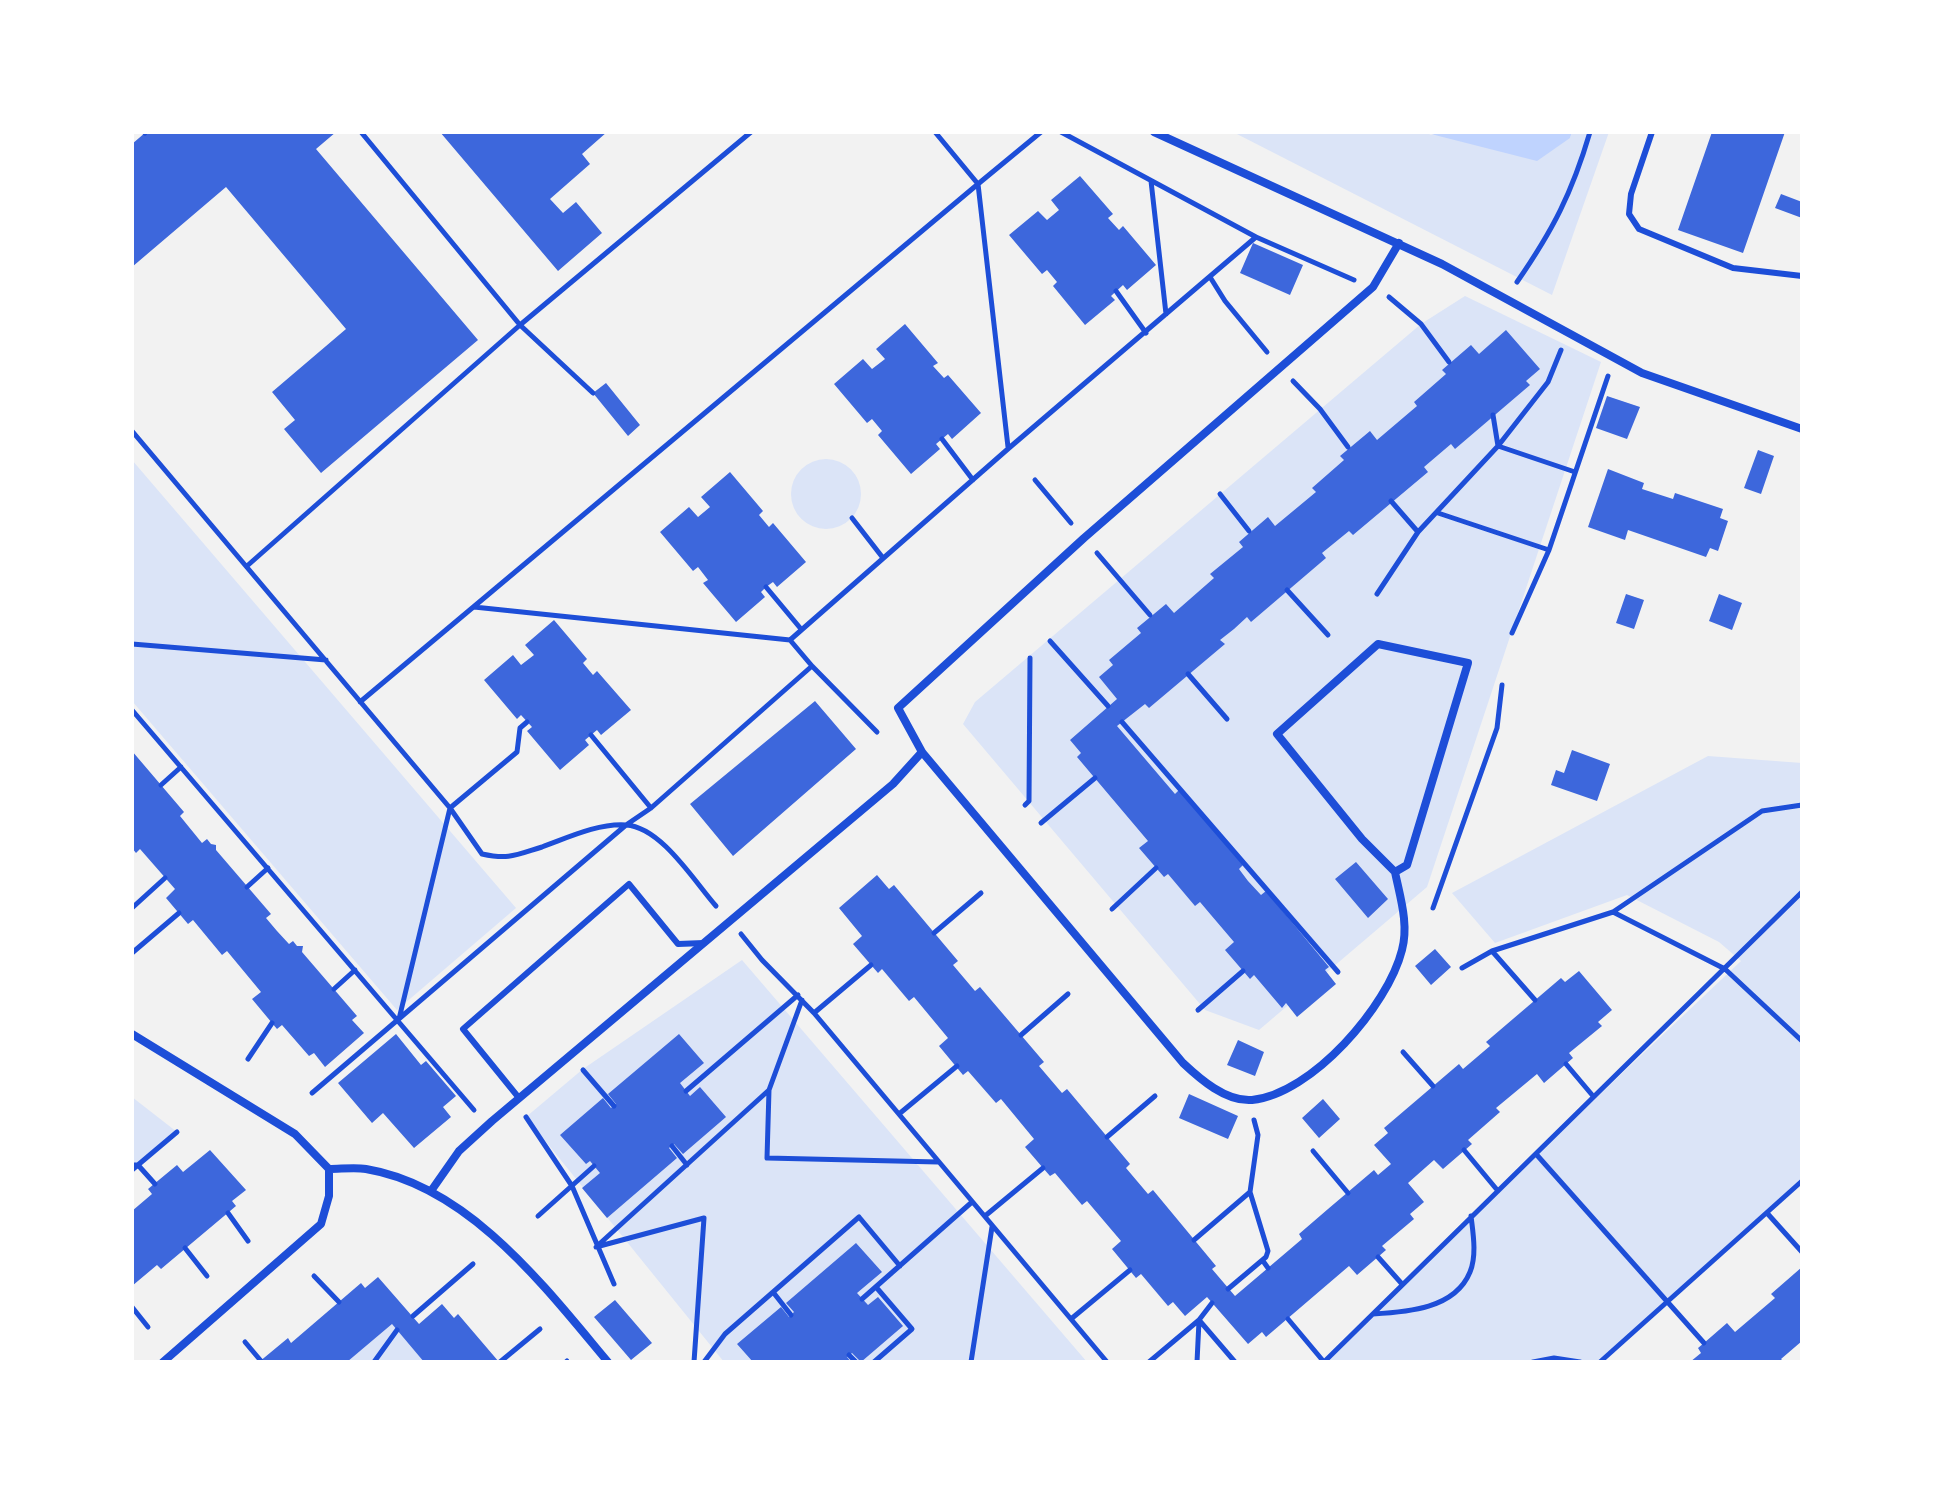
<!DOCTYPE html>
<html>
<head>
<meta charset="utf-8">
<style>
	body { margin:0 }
	#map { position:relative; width:1934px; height:1494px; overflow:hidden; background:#f2f2f2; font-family:Commissioner,sans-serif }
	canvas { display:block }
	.frame { position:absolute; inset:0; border:134px solid #fff; pointer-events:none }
</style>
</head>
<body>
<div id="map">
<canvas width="1934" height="1494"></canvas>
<div class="frame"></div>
</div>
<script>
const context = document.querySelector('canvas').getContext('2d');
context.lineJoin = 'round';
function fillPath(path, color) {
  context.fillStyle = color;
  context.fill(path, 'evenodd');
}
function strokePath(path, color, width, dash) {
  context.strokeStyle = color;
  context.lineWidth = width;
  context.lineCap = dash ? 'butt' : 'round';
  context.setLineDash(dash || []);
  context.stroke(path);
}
fillPath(new Path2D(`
	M1233,132H1423L1432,135L1570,138L1572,132H1609L1552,295Z
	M1465,296L1601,362L1427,887L1259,1030L1205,1010L963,724L975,702L1421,324Z
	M791 494a35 35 0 1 1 70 0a35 35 0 1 1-70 0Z
	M132,460L516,908L397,1010L132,701Z
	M1708,756L1802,763V1181L1600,1362H1323L1471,1216L1741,961L1719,942L1627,895L1495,943L1452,893Z
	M742,960L1087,1362H724L526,1117L583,1069Z
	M132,1097L177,1132L132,1170Z
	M392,1324L424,1362H347Z`), '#dbe4f7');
fillPath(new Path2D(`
	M1423,132H1572L1570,138L1537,161Z`), '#bfd3fe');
fillPath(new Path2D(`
	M146,132H336L316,149L478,340L321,473L284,429L295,420L272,392L346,329L226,187L132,267V144Z
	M440,132H607L582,154L590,164L550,199L563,213L576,202L602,233L558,271Z
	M1712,132H1785L1743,253L1678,230Z
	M1080,176L1113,214L1108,218L1119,230L1123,226L1156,265L1127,290L1123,285L1111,296L1115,300L1085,325L1053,286L1057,282L1047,270L1042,274L1009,235L1038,211L1047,220L1059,210L1051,200Z
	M1781,194L1802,202V218L1775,208Z
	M1253,243L1303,265L1290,295L1240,273Z
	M905,324L938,363L933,366L944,378L948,375L981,413L952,439L948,434L936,444L940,449L911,474L878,435L882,431L872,419L867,423L834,384L863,359L872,369L885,359L876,349Z
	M1506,330L1540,369L1526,381L1530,385L1455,449L1451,444L1424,467L1428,472L1353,535L1349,531L1322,553L1326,558L1251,622L1247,617L1234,629L1220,640L1225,644L1149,708L1145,704L1117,726L1175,794L1179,790L1243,865L1239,869L1248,881L1261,895L1266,891L1329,967L1325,970L1336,984L1297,1017L1286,1003L1282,1008L1254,975L1250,979L1225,950L1234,942L1211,915L1200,902L1195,906L1168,874L1164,877L1139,848L1148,841L1077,757L1081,753L1070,740L1117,699L1099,677L1113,665L1109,660L1141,633L1137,628L1166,604L1174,613L1214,578L1210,574L1243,547L1239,542L1268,517L1275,526L1316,492L1312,488L1344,460L1340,456L1370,431L1377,440L1417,406L1414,402L1446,374L1442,370L1471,345L1479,354Z
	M606,383L640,425L628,436L593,393Z
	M1607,396L1640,407L1627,439L1596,428Z
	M1758,450L1774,456L1761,494L1744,488Z
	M1608,469L1644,483L1642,489L1673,499L1675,493L1723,509L1720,518L1728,521L1718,551L1710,548L1706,557L1628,530L1625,540L1588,527Z
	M730,472L763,511L759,515L769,527L773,523L806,562L777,587L773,582L766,587L761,592L765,597L736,622L703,583L708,580L698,567L693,571L660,532L689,507L698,517L710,507L701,497Z
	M1626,594L1644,600L1634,629L1616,623Z
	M1719,594L1742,603L1732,630L1709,621Z
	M554,620L587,659L583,663L593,675L597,671L631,710L601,735L597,730L585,740L589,745L560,770L527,731L532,727L521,715L517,719L484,680L513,655L521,665L534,655L525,645Z
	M815,701L856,749L733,856L690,804Z
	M1572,750L1610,764L1597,801L1551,785L1556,770L1564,773Z
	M132,751L184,812L180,816L202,843L207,839L211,844L216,845V850L271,914L266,918L277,931L289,944L293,941L297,946H303L302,952L357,1016L352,1020L364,1033L325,1067L314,1053L309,1056L282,1025L277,1029L252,999L261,992L227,951L222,955L193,920L188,924L166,898L175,889L140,849L136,853L132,848Z
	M1356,862L1388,899L1368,918L1335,879Z
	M877,875L889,889L894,885L958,961L953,965L975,991L980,987L1044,1062L1039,1066L1062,1093L1067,1089L1130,1164L1126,1168L1148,1194L1153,1190L1216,1266L1212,1269L1235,1296L1302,1239L1299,1234L1328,1209L1374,1170L1378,1175L1391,1164L1374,1145L1388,1133L1384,1128L1459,1064L1463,1069L1490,1046L1486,1042L1561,978L1565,982L1579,971L1612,1010L1598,1022L1602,1026L1569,1053L1573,1058L1566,1064L1544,1083L1537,1074L1496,1108L1500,1112L1468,1140L1472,1144L1443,1169L1434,1160L1408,1183L1424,1202L1410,1214L1414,1219L1382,1246L1386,1250L1357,1275L1349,1266L1266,1337L1262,1332L1248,1344L1207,1297L1185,1316L1173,1302L1168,1306L1141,1274L1136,1278L1112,1249L1121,1241L1087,1201L1082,1205L1055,1173L1050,1176L1043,1168L1025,1147L1034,1139L1001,1099L996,1103L968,1071L963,1075L939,1046L948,1038L914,997L909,1001L882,969L878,973L853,944L862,936L839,908Z
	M1435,949L1451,967L1431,985L1415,966Z
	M396,1034L421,1065L426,1061L456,1096L443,1107L451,1117L414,1148L383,1113L372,1123L338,1083Z
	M679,1034L704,1063L680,1083L690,1096L700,1087L726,1117L683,1154L674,1144L669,1148L677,1158L607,1218L582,1188L600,1173L590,1161L586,1164L560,1135L603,1098L611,1108L616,1104L608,1094Z
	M1238,1040L1264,1052L1255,1076L1227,1065Z
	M1189,1094L1238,1116L1228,1139L1179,1118Z
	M1323,1099L1340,1119L1319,1138L1302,1118Z
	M210,1150L246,1190L232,1201L236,1206L161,1269L157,1265L132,1286V1211L152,1194L148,1189L177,1165L183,1172Z
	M856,1243L882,1272L857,1293L868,1305L878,1297L903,1326L861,1362L852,1353L847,1357L851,1362H753L737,1344L781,1307L789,1317L794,1312L786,1303Z
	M1802,1267V1341L1781,1359L1784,1362H1690L1701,1353L1698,1348L1704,1343L1727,1323L1735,1332L1775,1298L1771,1294Z
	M378,1277L419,1324L442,1304L454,1318L458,1314L499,1362H424L392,1324L347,1362H259L288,1338L291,1343L361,1283L365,1288Z
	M615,1300L652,1343L631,1360L594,1317Z`), '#3d67dc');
strokePath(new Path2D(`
	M144,132L145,133
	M1061,132L1256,237
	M1151,181L1166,314
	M1210,277L1225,301L1267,352
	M1517,282C1553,230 1572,193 1590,132
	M1116,291L1146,333
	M1389,297L1421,324L1449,362
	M1293,381L1320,409L1348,447
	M593,393L520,325L751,132
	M1493,415L1498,446L1575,472
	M132,431L450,808L482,854C509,860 516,855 542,847C567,838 598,823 626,825C661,827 694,881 716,906
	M942,439L973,480
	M1008,447L978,184L1041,132
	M1035,480L1071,523
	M1220,494L1249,531
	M1391,501L1418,532
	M1438,513L1549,550
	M852,518L883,558
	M1097,553L1150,615
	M247,566L520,325L361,132
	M766,587L801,629
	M1287,590L1328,635
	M1377,594L1418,532L1498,446L1548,382L1561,350
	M474,607L790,640
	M1512,633L1549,550L1608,376
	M1050,641L1108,706
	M132,644L326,660
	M812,666L877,732
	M1188,674L1227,719
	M360,702L978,184L935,132
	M132,710L474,1110
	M1122,722L1338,972
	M591,735L651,808
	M161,785L181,767
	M1025,805L1029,801L1030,658
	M1041,823L1095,778
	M247,887L268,868
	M132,908L165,878
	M1433,908L1497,728L1502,685
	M1112,909L1156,868
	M1613,912L1762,811L1802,805
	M934,933L981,893
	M741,934L762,960L814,1013L1107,1362
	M1492,951L1613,912L1725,969L1802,1041
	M132,953L179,913
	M1462,968L1492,951L1535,1000
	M334,989L355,970
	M802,1000L769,1090L767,1158L938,1162
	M1198,1010L1243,971
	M814,1013L871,965
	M399,1019L450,808L517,752L520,728L527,722
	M1021,1035L1068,994
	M1403,1052L1433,1086
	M248,1059L272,1023
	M1566,1064L1593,1096
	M583,1070L614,1106
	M686,1091L798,995
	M312,1093L626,825L651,808L812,666L790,640L1009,448L1256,237L1354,280
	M899,1114L957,1066
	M526,1117L572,1186L614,1284
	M1107,1137L1155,1096
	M672,1146L687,1165
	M1464,1150L1498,1191
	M1313,1151L1348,1193
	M1536,1154L1704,1343
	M132,1165H138L155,1184
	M132,1170L177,1132
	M228,1213L248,1241
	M1767,1213L1802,1252
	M538,1216L594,1166
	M985,1216L1043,1168
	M1194,1240L1250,1192
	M185,1248L207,1276
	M1378,1257L1402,1284
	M1263,1261L1268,1268
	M314,1276L339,1302
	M1228,1289L1266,1257L1268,1251L1250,1192L1258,1135L1254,1120
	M773,1292L791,1315
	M862,1299L972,1202
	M1212,1303L1199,1320L1235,1362
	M132,1307L148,1327
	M1373,1314C1407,1312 1455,1309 1470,1272C1477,1255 1473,1233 1471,1216
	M413,1316L473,1264
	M1071,1319L1130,1270
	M1288,1319L1324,1362
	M245,1342L261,1361
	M849,1355L856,1362
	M374,1362L397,1330
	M500,1362L540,1329
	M566,1362L567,1361
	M694,1362L704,1218L596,1247L769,1090
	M704,1362L725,1334L859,1217L900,1266
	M874,1362L912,1329L876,1287
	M971,1362L992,1227
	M1149,1362L1199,1320
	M1197,1362L1199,1321
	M1324,1362L1802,892
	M1533,1362L1554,1358L1580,1362
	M1600,1362L1802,1181`), '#1d4ed8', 5);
strokePath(new Path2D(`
	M1652,132L1631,194L1629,214L1639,229L1733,268L1802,276
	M519,1098L463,1029L629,884L678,944L704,943`), '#1d4ed8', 6);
strokePath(new Path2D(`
	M1154,132L1442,264L1642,373L1802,429
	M1378,644L1468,663L1407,865L1395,872L1362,839L1277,734Z
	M1395,872C1400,897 1409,924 1402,950C1388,1006 1312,1094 1252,1100C1226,1102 1200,1079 1183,1063L922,752L898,708L1084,538L1373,287L1399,243
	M132,1034L295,1134L329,1169
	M329,1169C341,1169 355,1167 366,1169C469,1186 545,1287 608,1362
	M431,1191L459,1151L492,1121L893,784L922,752
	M163,1362L321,1224L329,1196V1169`), '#1d4ed8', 8);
</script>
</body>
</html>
